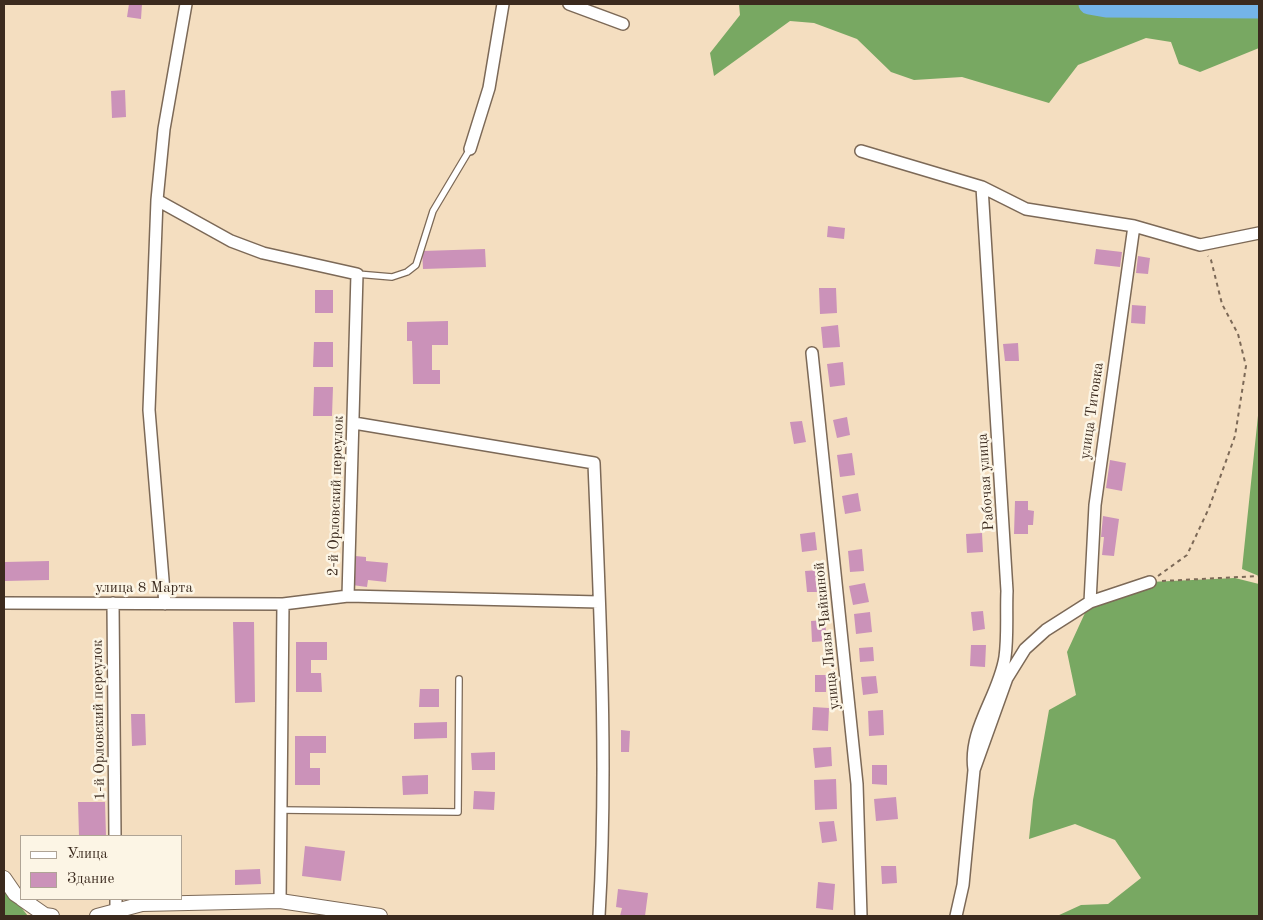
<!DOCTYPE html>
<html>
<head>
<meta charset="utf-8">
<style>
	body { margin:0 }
	#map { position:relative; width:1263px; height:920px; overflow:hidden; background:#f4dec0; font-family:"Old Standard TT",serif }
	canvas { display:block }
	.frame { position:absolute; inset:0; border:5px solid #3b2a1e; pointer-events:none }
	.legend { position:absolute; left:20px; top:835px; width:162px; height:65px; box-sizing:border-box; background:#fcf5e5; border:1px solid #afa495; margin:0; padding:6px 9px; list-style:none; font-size:15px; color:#3b2a1e }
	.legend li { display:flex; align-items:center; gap:10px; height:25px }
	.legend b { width:25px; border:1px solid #afa495 }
</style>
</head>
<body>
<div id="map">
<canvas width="1263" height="920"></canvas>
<div class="frame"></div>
<ul class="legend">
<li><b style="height:6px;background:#fff"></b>Улица</li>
<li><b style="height:14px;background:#cb92b9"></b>Здание</li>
</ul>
</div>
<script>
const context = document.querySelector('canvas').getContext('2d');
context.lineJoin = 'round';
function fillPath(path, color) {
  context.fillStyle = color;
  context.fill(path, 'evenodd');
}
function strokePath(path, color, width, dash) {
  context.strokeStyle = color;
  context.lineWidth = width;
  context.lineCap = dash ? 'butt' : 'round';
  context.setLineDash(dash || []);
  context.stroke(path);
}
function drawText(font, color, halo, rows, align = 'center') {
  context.font = font + ' "Old Standard TT",serif';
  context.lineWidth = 5;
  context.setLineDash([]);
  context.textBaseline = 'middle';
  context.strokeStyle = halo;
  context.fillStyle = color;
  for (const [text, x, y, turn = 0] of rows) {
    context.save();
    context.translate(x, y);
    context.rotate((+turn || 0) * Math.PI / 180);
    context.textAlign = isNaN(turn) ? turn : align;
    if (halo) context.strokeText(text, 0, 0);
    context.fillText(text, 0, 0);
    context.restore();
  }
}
fillPath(new Path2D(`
	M739,4H1259V48L1200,72L1179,64L1171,42L1146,38L1078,65L1049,103L962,77L914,80L891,72L857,39L814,23L790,21L714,76L710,53L740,15Z
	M1259,406V576L1242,569Z
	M1235,578L1259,584V916H1057L1081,905L1108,904L1141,878L1115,840L1075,824L1029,839L1033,800L1049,710L1076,695L1067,652L1090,602L1150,582Z
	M4,886L28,916H4Z`), '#78a862');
strokePath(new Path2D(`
	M1089,4L1106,7L1259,8`), '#74b4e8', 21);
fillPath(new Path2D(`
	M129,4H142L141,19L127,17Z
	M125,90L126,117L112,118L111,91Z
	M828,226L845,228L844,239L827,237Z
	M485,249L486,267L423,269L422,251Z
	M1096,249L1122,252L1120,267L1094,264Z
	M1138,256L1150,258L1148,274L1136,273Z
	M819,288H836L837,313L820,314Z
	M315,290H333V313H315Z
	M1132,305L1146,306L1145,324L1131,323Z
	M448,321V345H432V370H440V384H413L412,341H407V322Z
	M838,325L840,347L823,348L821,327Z
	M314,342H333V367H313Z
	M1018,343L1019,361H1005L1003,344Z
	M843,362L845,385L830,387L827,364Z
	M314,387H333L332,416H313Z
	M847,417L850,435L837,438L833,420Z
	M802,421L806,442L794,444L790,422Z
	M852,453L855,475L840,477L837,455Z
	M1110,460L1126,463L1122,491L1106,488Z
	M858,493L861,511L845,514L842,496Z
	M1015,501H1028V510L1034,511L1033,525H1028V534H1014Z
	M1103,516L1119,519L1114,556L1102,555L1104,537H1101Z
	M815,532L817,550L802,552L800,534Z
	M982,533L983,552L967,553L966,534Z
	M862,549L864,571L850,572L848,551Z
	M355,556L366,557V561L388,563L386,582L368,580L367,587L352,585Z
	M49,561V580L5,581V562Z
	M819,570L820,592H807L805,571Z
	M865,583L869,602L853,605L849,586Z
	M983,611L985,629L973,631L971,612Z
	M870,612L872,632L856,634L854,614Z
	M825,620L827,641L812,642L811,621Z
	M233,622H254L255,702L235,703Z
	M296,642H327V660H311V673H321L322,692H296Z
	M971,645H986L985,667L970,666Z
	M873,647L874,661L860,662L859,648Z
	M815,675H826V692H815Z
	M876,676L878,693L863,695L861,677Z
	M420,689H439V707H419Z
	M813,707L829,708L828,731L812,730Z
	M883,710L884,735L869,736L868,711Z
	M131,714H145L146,745L132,746Z
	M447,722V738L414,739V723Z
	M621,730L630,731L629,752H621Z
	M295,736H326V753H310V768H320V785H295Z
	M831,747L832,766L815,768L813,748Z
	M495,752V770H472L471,753Z
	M872,765H887V785L872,784Z
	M428,775V794L403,795L402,776Z
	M836,779L837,809L815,810L814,780Z
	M474,791L495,792L494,810L473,809Z
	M896,797L898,819L876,821L874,799Z
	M78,802H105L106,836H79Z
	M834,821L837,841L822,843L819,822Z
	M305,846L345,851L341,881L302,876Z
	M881,866H896L897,883L882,884Z
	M260,869L261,884L235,885V870Z
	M818,882L835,884L833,910L816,908Z
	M618,889L648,893L645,916H620L622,908L616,907Z`), '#cb92b9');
const service = new Path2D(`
	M357,274L392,277L407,272L416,265L433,211L470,149
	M281,810L458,812L459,679`);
const minor = new Path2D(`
	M569,4L623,24
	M470,149L489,88L503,4
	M861,151L982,187L1026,209L1134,226L1200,245L1259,233
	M157,200L231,241L263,253L357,274L348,596L283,604L280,901
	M812,353L857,784L861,916
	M354,423L594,463C600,614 608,765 599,916
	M348,596L599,602
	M1090,602L1095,505L1134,226
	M4,603L283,604
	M113,603L115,836
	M165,604L149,410L157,200L164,129L186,4
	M974,770C968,729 999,696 1005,657C1008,636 1006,612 1007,591L982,187
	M116,899V911
	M956,916L963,885L974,770L1007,678L1025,649L1046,630L1090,602L1150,582`);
const tertiary = new Path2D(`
	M4,878L15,894L21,898
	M22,899L45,915L52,916
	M97,916L142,904L280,901L380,916`);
strokePath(service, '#7c6957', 8);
strokePath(minor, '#7c6957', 14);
strokePath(tertiary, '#7c6957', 16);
strokePath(new Path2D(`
	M1158,576L1187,555L1209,508L1235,436L1246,366L1238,334L1222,304L1211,260L1208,256
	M1162,581L1259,576`), '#7c6957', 2, [4, 4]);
strokePath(service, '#fff', 5.5);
strokePath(minor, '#fff', 11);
strokePath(tertiary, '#fff', 14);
drawText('15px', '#3b2a1e', '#fcf5e5', [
	["улица Титовка",1092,411,-82],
	["Рабочая улица",986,482,-94],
	["2-й Орловский переулок",336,496,-88],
	["улица 8 Марта",144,588],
	["улица Лизы Чайкиной",827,636,-96],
	["1-й Орловский переулок",99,720,-91]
]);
</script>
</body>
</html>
